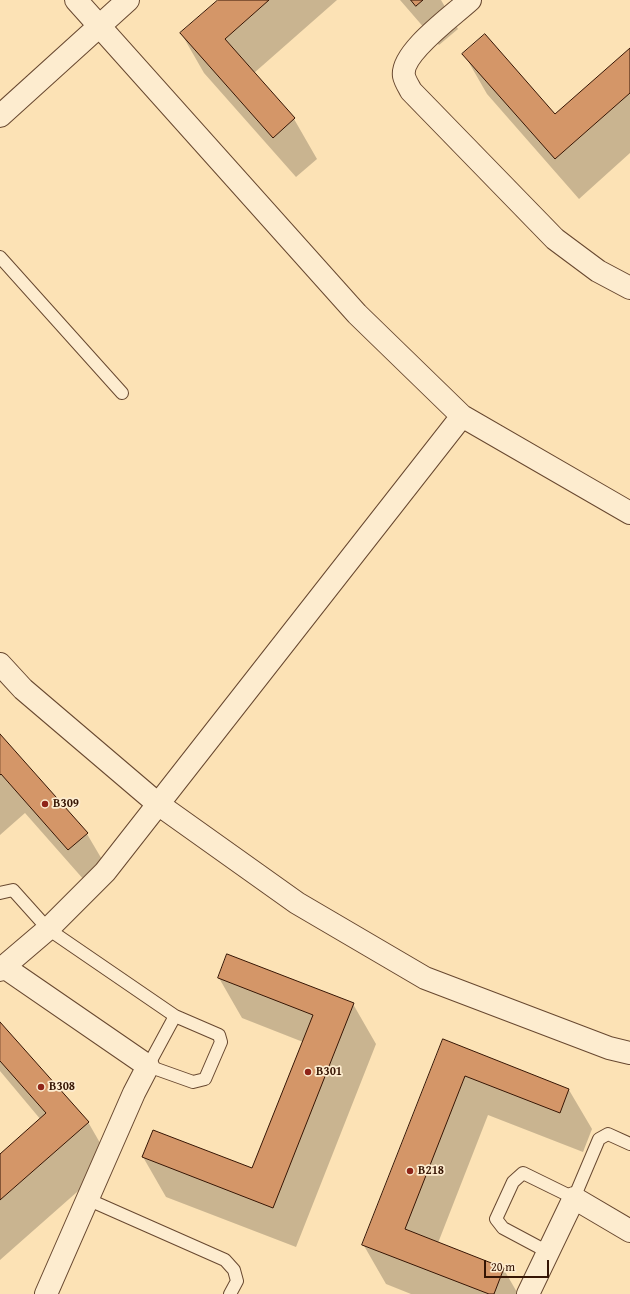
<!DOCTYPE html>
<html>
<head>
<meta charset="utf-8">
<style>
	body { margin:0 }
	#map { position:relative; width:630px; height:1294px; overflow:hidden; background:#fce2b5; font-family:"Gentium Book Plus",serif }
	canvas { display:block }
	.scale { position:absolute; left:484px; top:1260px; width:65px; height:18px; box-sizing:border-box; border:2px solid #361504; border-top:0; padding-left:5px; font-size:12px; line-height:14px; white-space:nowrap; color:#361504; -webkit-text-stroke:3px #fdeccf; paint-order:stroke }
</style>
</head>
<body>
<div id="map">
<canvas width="630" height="1294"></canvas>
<div class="scale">20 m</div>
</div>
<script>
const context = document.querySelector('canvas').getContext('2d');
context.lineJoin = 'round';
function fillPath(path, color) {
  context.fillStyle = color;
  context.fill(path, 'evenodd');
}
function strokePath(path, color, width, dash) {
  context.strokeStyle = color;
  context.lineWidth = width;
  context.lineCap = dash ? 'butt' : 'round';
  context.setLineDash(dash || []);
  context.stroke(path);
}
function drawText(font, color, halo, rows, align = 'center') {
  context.font = font + ' "Gentium Book Plus",serif';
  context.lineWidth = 3.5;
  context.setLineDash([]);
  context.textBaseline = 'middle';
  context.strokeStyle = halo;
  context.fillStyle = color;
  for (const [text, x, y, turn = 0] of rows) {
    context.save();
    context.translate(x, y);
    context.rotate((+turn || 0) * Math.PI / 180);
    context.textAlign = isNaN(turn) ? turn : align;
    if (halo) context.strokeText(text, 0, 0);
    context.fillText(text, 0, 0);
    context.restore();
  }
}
fillPath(new Path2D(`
	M219,0H337L254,73L294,119L317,159L296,177L204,73L181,33Z
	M400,0H441L458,29L439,45Z
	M630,49V153L579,199L487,94L464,54L555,115Z
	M0,735L87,834L110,873L92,889L25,813L0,835Z
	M219,978L353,1004L376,1044L296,1247L166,1197L143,1157L253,1169L303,1042L242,1018Z
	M0,1023L88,1122L111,1162L0,1260V1156L41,1120L0,1071Z
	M443,1041L569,1090L592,1129L583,1152L488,1115L438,1243L503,1268L518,1294H411L386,1284L363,1244Z`), '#0003');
const building = new Path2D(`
	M218,0H269L225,39L295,118L273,138L180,33Z
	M411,0H423L416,6Z
	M485,34L555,114L630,48V93L555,159L462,54Z
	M0,734L88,833L68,850L1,774L0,775Z
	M227,954L354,1003L273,1208L142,1157L153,1130L252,1168L313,1015L218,978Z
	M0,1022L89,1122L0,1200V1154L46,1113L0,1061Z
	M443,1039L569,1089L560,1113L465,1076L405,1229L504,1268L494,1294H489L362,1245Z`);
fillPath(building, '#d49668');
strokePath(building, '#361504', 1);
const service = new Path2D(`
	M0,257L122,393
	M0,893L13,890L48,929L175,1016L219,1035L221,1042L205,1079L193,1082L148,1066L175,1016
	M87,1199L225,1260L234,1270L237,1281L230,1294
	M548,1252L503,1228L496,1219L513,1182L523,1173L574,1198L599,1139L608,1134L630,1144`);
const minor = new Path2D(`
	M76,0L357,314L462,416L630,513
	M470,0C454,15 400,53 404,76C405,81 409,87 411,91L555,239L598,271L630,288
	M0,116L128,0
	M0,664L23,689L158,804L297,903L425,978L609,1048L630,1053
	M4,967L148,1066L134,1093L46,1294
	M0,970L48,929L105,872L462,416
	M528,1294L574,1198L630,1231`);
strokePath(service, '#684830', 14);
strokePath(minor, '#684830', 24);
strokePath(service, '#fdeccf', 12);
strokePath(minor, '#fdeccf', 22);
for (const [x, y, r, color] of [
	[45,804,4,"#8f2418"],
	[308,1072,4,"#8f2418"],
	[41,1087,4,"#8f2418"],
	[410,1171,4,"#8f2418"]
]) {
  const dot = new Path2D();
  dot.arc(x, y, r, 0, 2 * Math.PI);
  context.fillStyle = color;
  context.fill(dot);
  strokePath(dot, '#fdeccf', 1.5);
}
drawText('bold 12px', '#361504', '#fdeccf', [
	["B309",53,804],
	["B301",316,1072],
	["B308",49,1087],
	["B218",418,1171]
], 'left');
</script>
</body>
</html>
